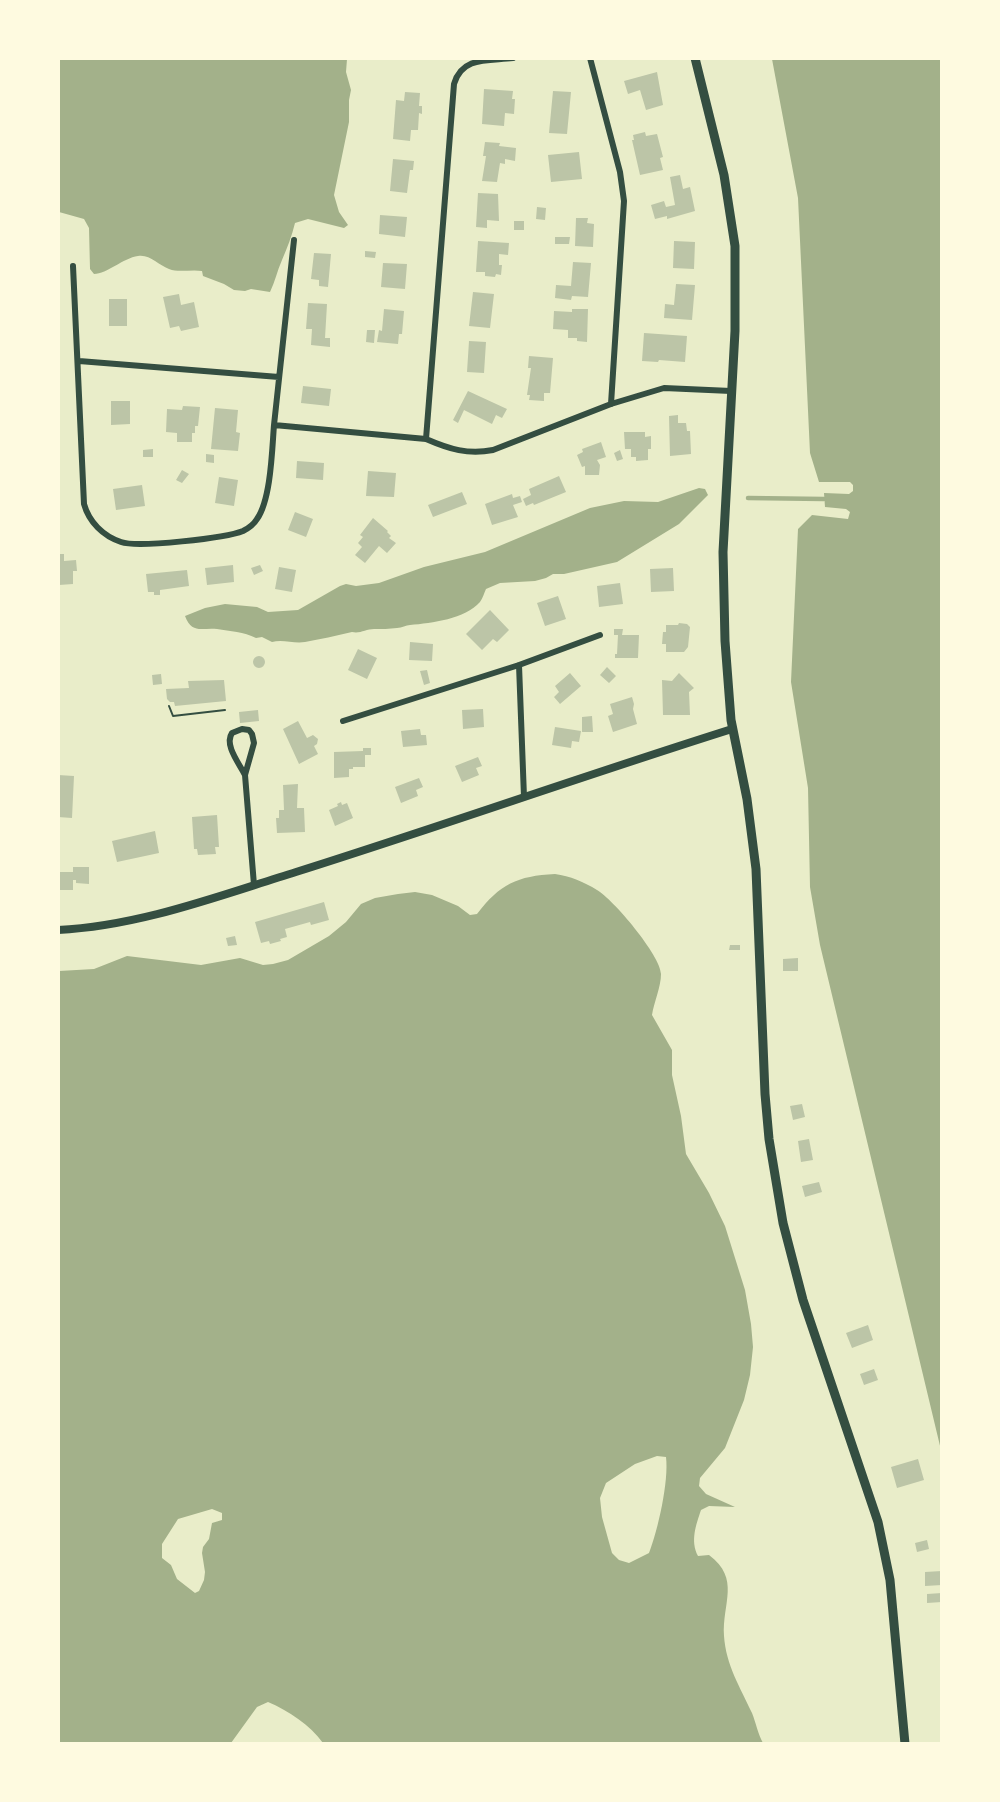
<!DOCTYPE html>
<html>
<head>
<meta charset="utf-8">
<style>
	body { margin:0 }
	#map { position:relative; width:1000px; height:1802px; overflow:hidden; background:#e9edc9; font-family:"Exo 2",sans-serif }
	canvas { display:block }
	.frame { position:absolute; inset:0; border:60px solid #fefae0; pointer-events:none }
</style>
</head>
<body>
<div id="map">
<canvas width="1000" height="1802"></canvas>
<div class="frame"></div>
</div>
<script>
const context = document.querySelector('canvas').getContext('2d');
context.lineJoin = 'round';
function fillPath(path, color) {
  context.fillStyle = color;
  context.fill(path, 'evenodd');
}
function strokePath(path, color, width, dash) {
  context.strokeStyle = color;
  context.lineWidth = width;
  context.lineCap = dash ? 'butt' : 'round';
  context.setLineDash(dash || []);
  context.stroke(path);
}
fillPath(new Path2D(`
	M59,58L347,59L346,72L351,90L349,100V122L334,195L339,212L348,225L344,228L308,219L295,223C292,236 287,248 282,260C277,271 275,282 270,292L251,289L245,291L234,290L224,284L203,276L202,271C191,269 179,273 169,269C158,265 150,254 138,256C123,258 107,274 94,274L90,269L89,228L84,219L59,212Z
	M772,59H941V1450L820,945L810,887L808,788L791,682L798,529L812,515L848,519L850,512L846,509L825,507L824,493L849,494L853,491V485L850,482H819L810,453L798,198Z
	M699,488L705,489L708,495L679,524L617,562L564,574H553L546,578L535,581L500,583L486,589C484,593 483,598 480,602C465,619 432,623 410,625C406,625 402,628 397,628C389,629 382,629 374,629C366,629 360,634 352,632C336,636 320,639 305,642C294,644 283,639 272,642L262,637L256,638C244,632 230,631 217,629C203,627 192,635 185,616L205,608L225,604L257,607L268,612L298,610L340,586L346,584L356,586L379,583L424,567L485,552L590,508L624,501L658,502Z
	M555,874C570,876 584,882 597,890C613,899 661,956 661,974C661,987 654,1002 652,1015L672,1050V1075L681,1116L686,1154L709,1193L725,1226L745,1290L751,1324L753,1347L750,1375L744,1400L725,1448L700,1478L699,1486L706,1494L735,1507L709,1506L701,1510C696,1525 690,1541 698,1556L709,1555C741,1579 722,1603 724,1636C726,1665 740,1687 752,1713C756,1723 758,1734 763,1743H323C310,1725 289,1711 268,1702L257,1707L231,1743H59V971L94,969L127,956L201,965L240,958L263,965L273,964L288,960L329,936L346,922L361,904L375,898L398,894L415,892L432,895L458,906L470,915L477,914C500,884 517,876 555,874ZM657,1456L666,1457C669,1481 658,1530 649,1553L629,1563L619,1560L612,1553L602,1517L600,1498L606,1483L635,1464ZM212,1509L222,1513V1520L212,1523L209,1539L203,1547L202,1553L205,1572L204,1580L199,1591L195,1593L177,1579L171,1565L162,1558V1544L178,1519Z`), '#a3b18a');
strokePath(new Path2D(`
	M748,498L824,499`), '#a3b18a', 4.5);
fillPath(new Path2D(`
	M657,72L663,105L646,110L640,90L628,94L624,81Z
	M484,89L513,91L512,99H515L514,114L505,113L504,126L482,124Z
	M553,91L571,92L567,134L549,133Z
	M405,92L420,93L419,106H422V114L419,113L418,130H411L410,141L393,139L396,100L404,101Z
	M645,132L646,136L657,134L663,157L660,158L663,170L640,175L632,140H634L633,135Z
	M485,142L500,143L499,146L516,148L515,161L505,159V164L500,163L497,182L482,181L486,156H483Z
	M579,152L582,179L551,182L548,155Z
	M393,159L414,161L413,170H410L407,193L390,191Z
	M680,175L683,189L690,187L695,211L667,219V216L655,219L651,205L664,201L666,207L675,205L670,177Z
	M478,193L498,194L499,221L487,220V228L476,227Z
	M537,207L546,208L545,220L536,219Z
	M380,215L407,217L405,237L379,234Z
	M576,218H588L587,223L594,224L593,247L575,246Z
	M514,221H524V230H514Z
	M555,237H570L569,244H555Z
	M478,241L509,243L508,255L499,254V265H502L501,275L496,274L495,277L485,276V272H476Z
	M674,241L695,242L694,269L673,268Z
	M365,251L376,252L375,258L365,257Z
	M314,253L331,254L328,287L319,286V280L311,279Z
	M573,262L591,263L588,297L572,296L571,300L555,298L556,285L571,286Z
	M383,263L407,264L405,289L381,287Z
	M676,284L695,285L692,320L664,318L665,304L674,305Z
	M473,292L494,294L490,328L469,326Z
	M179,294L181,305L194,302L199,327L181,331L179,326L170,328L163,297Z
	M109,299H127V326H109Z
	M308,303L327,304L325,338H330V347L311,345L312,329H306Z
	M384,309L404,311L402,334H399L398,344L377,342L379,330L382,331Z
	M572,309H588L587,342L577,341V338H568V330L553,329L554,311L572,312Z
	M367,330H375L374,343L366,342Z
	M644,333L687,336L685,362L659,360L658,362L642,361Z
	M469,341L486,342L484,373L467,372Z
	M529,356L553,358L550,393H544V401L529,400L530,395H527L531,368H528Z
	M303,386L331,389L329,406L301,403Z
	M468,391L507,409L502,418L496,415L492,424L464,410L458,423L453,420Z
	M111,401H130V424L111,425Z
	M183,406L200,407L198,426H195V433H192V442H177V433L166,432L167,409L182,410Z
	M215,408L238,410L236,432L240,433L238,451L211,449Z
	M678,415V423H686L687,431H690L691,454L670,456L669,416Z
	M624,432H645V437L651,436V449H648V460L636,461V457H631V449H625Z
	M601,442L606,457L597,460L600,465L599,475H585V466L582,467L577,455L583,452L582,449Z
	M153,449V457H143V450Z
	M620,450L623,459L617,461L614,453Z
	M206,454L214,455V463L206,462Z
	M297,461L324,463L323,480L296,478Z
	M182,470L189,474L182,483L176,480Z
	M368,471L396,473L394,497L366,496Z
	M559,476L566,492L534,505L533,503L526,506L523,499L531,495L529,489Z
	M219,477L238,480L234,506L215,503Z
	M142,485L145,506L116,510L113,489Z
	M462,492L467,504L433,517L428,505Z
	M512,494L513,498L520,496L522,502L513,505L518,517L492,525L485,504Z
	M295,512L313,519L306,537L288,530Z
	M373,518L388,531L387,532L391,536L389,538L396,543L387,553L379,546L365,563L355,555L362,547L358,543L363,537L360,535Z
	M58,554H64V561L76,560L77,571H73V584L59,585Z
	M233,565L234,582L207,585L205,568Z
	M260,565L263,571L254,575L251,568Z
	M279,567L296,570L292,592L275,589Z
	M673,568L674,591L651,592L650,569Z
	M187,570L189,586L160,590V595H154V592H148L146,574Z
	M620,583L623,604L599,607L597,586Z
	M558,596L566,619L545,626L537,603Z
	M490,610L509,630L497,642L493,639L482,650L466,634Z
	M679,623L687,624L690,627L688,647L684,652H666V644H662L663,632H666V625H678Z
	M614,629H623L622,635H639L638,658H615V654H617L618,635H614Z
	M410,642L433,644L432,661L409,660Z
	M358,649L377,658L367,679L348,670Z
	M253 662a6 6 0 1 1 12 0a6 6 0 1 1-12 0Z
	M607,667L616,676L609,683L600,675Z
	M427,670L430,683L424,685L420,671Z
	M570,673L581,686L560,704L554,697L559,692L555,686Z
	M679,673L694,688L689,692L690,715H663L662,680L672,681Z
	M161,674L162,684L153,685L152,675Z
	M224,680L226,701L175,706L174,702H170L167,699L166,689L189,688L188,681Z
	M632,697L634,704L633,709L637,724L613,732L608,716L613,714L610,704Z
	M483,709L484,727L463,729L462,710Z
	M258,710L259,721L240,723L239,712Z
	M592,716L593,732H582V717Z
	M298,721L307,738L313,735L318,739L317,744L314,746L318,754L299,764L283,729Z
	M555,727L581,731L579,742L572,741L571,748L552,745Z
	M420,729L421,735H426L427,745L403,747L401,731Z
	M363,748H371V755H365V767H353V769H349V777L334,778V752L363,751Z
	M478,757L482,766L476,768L479,775L462,782L455,766Z
	M58,775L74,776L72,818L58,817Z
	M419,778L423,787L416,790L418,796L401,803L395,787Z
	M298,784L297,808H304L305,832L277,833L276,818H279V810H284L283,785Z
	M341,802L342,805L347,803L353,818L335,826L329,810L338,806L337,804Z
	M217,815L219,847H215L216,854L198,855L197,849H194L192,817Z
	M155,831L159,853L117,862L112,841Z
	M73,867H89V884L76,883V880H73V890H58V872H73Z
	M324,902L329,920L311,925L310,922L285,929L287,937L280,939L281,941L270,944L269,941L261,943L255,922Z
	M235,936L237,945L228,946L226,938Z
	M730,945H740V950H729Z
	M798,958V971H783V959Z
	M802,1104L805,1117L793,1120L790,1106Z
	M809,1139L813,1160L801,1162L798,1141Z
	M819,1182L822,1192L805,1197L802,1186Z
	M868,1325L873,1340L852,1348L846,1333Z
	M874,1369L878,1380L864,1385L860,1374Z
	M918,1459L924,1480L897,1488L891,1467Z
	M927,1540L929,1549L917,1552L915,1543Z
	M942,1571V1585L925,1586V1572Z
	M942,1593V1602L927,1603V1594Z`), '#bcc5a7');
strokePath(new Path2D(`
	M169,706L173,716L225,710`), '#344e41', 2);
strokePath(new Path2D(`
	M513,58C489,61 462,56 454,84L426,439C449,449 468,455 493,450L611,404L664,388L731,391
	M590,58L620,172L624,201L611,404
	M73,266L84,504C89,522 103,536 121,542C138,548 226,538 243,531C249,528 254,524 257,519C271,499 272,450 274,425L426,439
	M79,361L279,377
	M274,425L294,240
	M519,665L524,797
	M343,721L519,665L600,635
	M245,775C239,763 224,745 232,733L242,729L249,730L252,734L254,743L245,775L254,885`), '#344e41', 6);
strokePath(new Path2D(`
	M58,930C140,926 218,896 296,872C442,826 586,775 732,729`), '#344e41', 8);
strokePath(new Path2D(`
	M695,58L724,175L735,246V331L723,552L725,641L731,720L747,799L756,869L765,1094L769,1139L783,1223L803,1300L878,1522L890,1580L905,1744`), '#344e41', 9);
</script>
</body>
</html>
